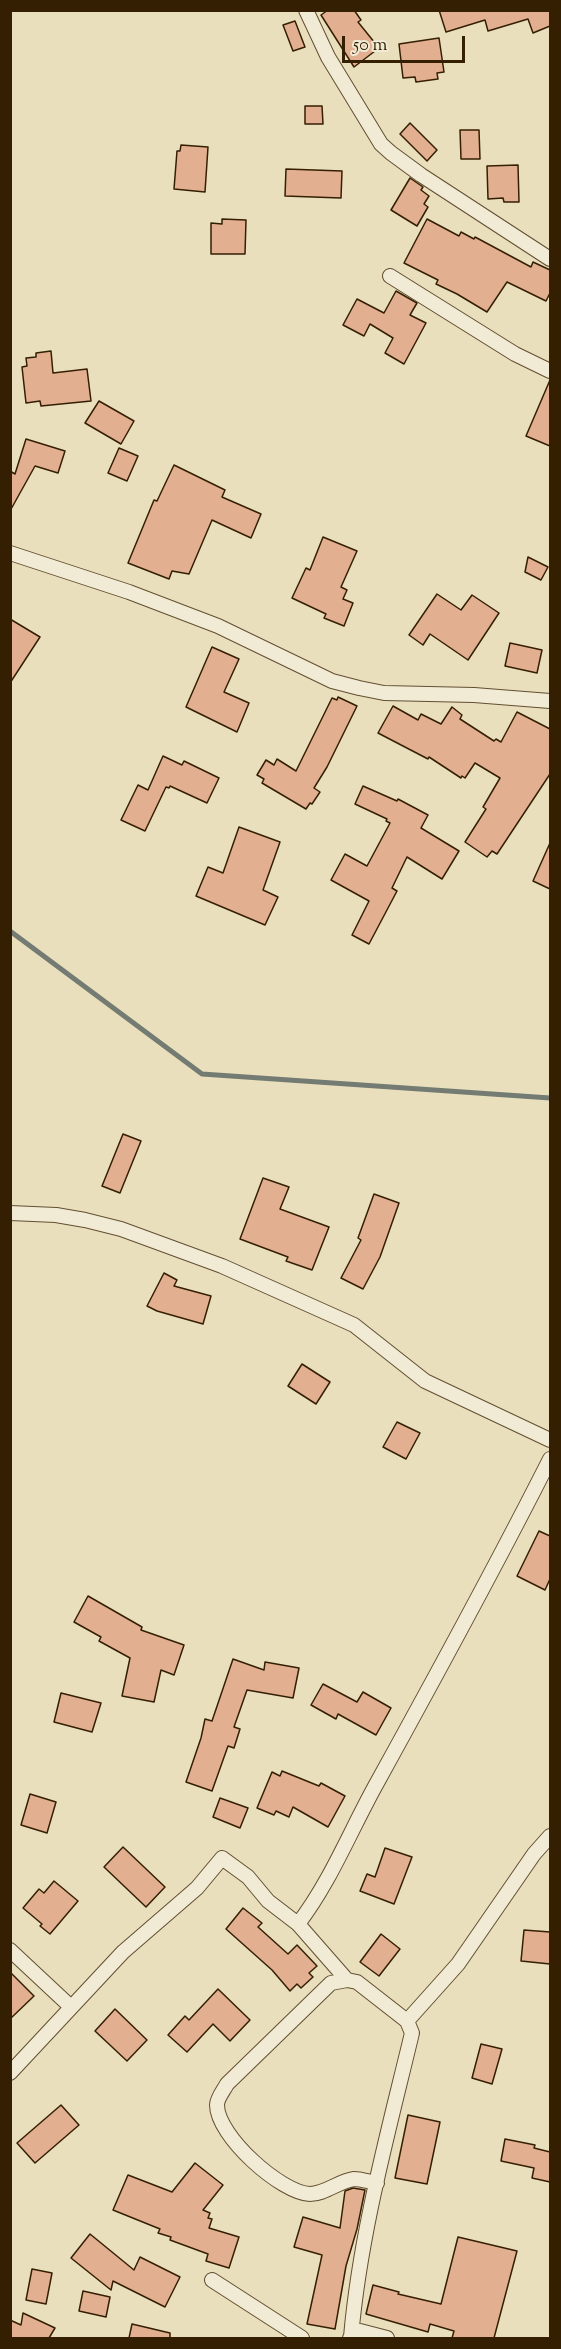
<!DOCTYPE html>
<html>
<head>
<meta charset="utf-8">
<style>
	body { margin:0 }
	#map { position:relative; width:561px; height:2349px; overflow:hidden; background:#e9dfbd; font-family:"Sorts Mill Goudy",serif }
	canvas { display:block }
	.frame { position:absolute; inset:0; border:12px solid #351f02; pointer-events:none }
	.scale { position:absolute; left:342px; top:36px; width:123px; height:27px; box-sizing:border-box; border:3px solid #351f02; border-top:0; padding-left:8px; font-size:18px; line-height:21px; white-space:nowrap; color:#351f02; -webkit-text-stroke:4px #f1ead4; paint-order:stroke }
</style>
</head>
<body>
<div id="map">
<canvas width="561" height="2349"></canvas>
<div class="frame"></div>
<div class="scale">50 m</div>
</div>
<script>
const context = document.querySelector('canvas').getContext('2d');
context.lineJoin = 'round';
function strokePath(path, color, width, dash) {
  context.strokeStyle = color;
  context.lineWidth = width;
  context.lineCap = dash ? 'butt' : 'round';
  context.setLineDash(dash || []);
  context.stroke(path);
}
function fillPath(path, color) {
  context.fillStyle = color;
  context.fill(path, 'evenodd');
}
strokePath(new Path2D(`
	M10,931L202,1074L550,1098`), '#747b72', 5);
const building = new Path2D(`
	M328,10H354L361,20L358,22L379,48L354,67L321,15Z
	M439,10H550V26L533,33L528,19L488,31L485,20L446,32Z
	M295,21L305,47L293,51L283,25Z
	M439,38L444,72L437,73L438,79L416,82L415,77L403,78L399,44Z
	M305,106H322L323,124H305Z
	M410,123L437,150L427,161L400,134Z
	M460,130H479L480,159H461Z
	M181,145L208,147L205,192L174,189L177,151H180Z
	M518,165L519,202H504L503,198L488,199L487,166Z
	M286,169L342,171L341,198L285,196Z
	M410,178L423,187L421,190L429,196L424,204L428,207L417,226L391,210Z
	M222,219L246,220L245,254H211V223L222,224Z
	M427,219L459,236L461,232L474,239L475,237L531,267L533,262L550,270V293L546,301L507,282L487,312L457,294L436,284L438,280L404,263Z
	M396,291L417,303L410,315L426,323L404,364L385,353L393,338L370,324L364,336L343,325L357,299L384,313Z
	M51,351L53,373L87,369L91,401L41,406L40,401L26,403L22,367L27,366L26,358L36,357V353Z
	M550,380V446L526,436Z
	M99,401L134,421L121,444L85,423Z
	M26,439L65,451L58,473L35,466L10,511V471L15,474Z
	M119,448L138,456L127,481L108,473Z
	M174,465L225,490L222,497L261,514L251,538L212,520L189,574L172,571L169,579L128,563L154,500L157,501Z
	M323,537L357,551L341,587L347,590L343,599L353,603L344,626L324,618L326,614L292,598L306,568L310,570Z
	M528,557L548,567L541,580L525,572Z
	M437,594L461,610L472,595L499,613L468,660L430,634L423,645L409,635Z
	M10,619L40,637L10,683Z
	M510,643L542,650L537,673L505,666Z
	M212,647L239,659L224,692L249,703L237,732L186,707Z
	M338,697L357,706L327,767L314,788L320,792L312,804L310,803L306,809L262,783L264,779L257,775L266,760L274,765L277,759L296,771L332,698L337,700Z
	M393,706L418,720L421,714L441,724L452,707L462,715L460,719L494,741L496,739L501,742L517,712L550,729V774L497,854L492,851L487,857L465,842L486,809L483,807L500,778L475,763L465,778L462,776L461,778L429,757L428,759L378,733Z
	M163,756L182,765L184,761L219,778L207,803L170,786L169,788L166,787L145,831L121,820L138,785L148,790Z
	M363,786L397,801L398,799L428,815L421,828L459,851L442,879L407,857L392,888L397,891L369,944L352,935L369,901L331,880L345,854L367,866L390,823L386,821L387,819L355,804Z
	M239,827L280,842L263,890L278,897L265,925L196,896L208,867L223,873Z
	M550,843V889L533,881Z
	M123,1134L141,1141L120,1193L102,1186Z
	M263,1178L289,1187L280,1209L329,1227L312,1270L286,1261L288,1257L240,1239Z
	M374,1194L399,1203L380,1257L363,1289L341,1278L361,1240L358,1238Z
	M164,1273L177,1280L174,1286L211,1296L203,1324L157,1311L147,1306Z
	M302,1364L330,1382L316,1404L288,1386Z
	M397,1422L420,1433L406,1459L383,1447Z
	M539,1531L550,1536V1579L545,1590L517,1576Z
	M88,1596L142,1627L141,1630L184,1645L174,1675L161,1670L154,1702L122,1696L130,1658L99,1641L101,1637L74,1622Z
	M233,1659L264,1670L265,1662L299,1668L293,1698L247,1690L234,1727L240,1729L234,1748L228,1746L212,1791L186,1782L201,1738L205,1719L212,1721Z
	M323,1684L357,1702L363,1692L391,1708L376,1735L338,1714L336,1719L311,1705Z
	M61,1693L101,1703L92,1732L54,1722Z
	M282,1771L319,1786L321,1783L345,1796L328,1827L293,1807L289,1817L276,1811L274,1815L257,1808L272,1772L280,1776Z
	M30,1794L56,1802L47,1833L21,1825Z
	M220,1798L248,1808L240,1828L213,1817Z
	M123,1847L165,1887L146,1907L104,1867Z
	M385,1848L412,1857L394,1904L360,1891L367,1874L375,1877Z
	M54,1881L78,1901L50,1934L40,1926L42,1924L23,1908L39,1889L44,1893Z
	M243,1908L262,1923L258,1927L288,1954L297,1945L317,1966L309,1973L313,1977L301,1988L297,1984L290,1991L272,1970L226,1929Z
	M524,1930L550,1932V1964L521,1961Z
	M381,1934L400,1949L379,1976L360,1962Z
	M10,1972L34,1996L10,2019Z
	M218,1989L250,2020L230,2041L213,2024L187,2052L168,2035L185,2016L189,2020Z
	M115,2009L147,2040L127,2061L95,2031Z
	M481,2044L502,2049L492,2084L472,2078Z
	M61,2105L79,2125L35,2163L17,2143Z
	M408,2115L440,2122L427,2184L395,2178Z
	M505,2139L535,2145L534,2148L550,2152V2182L532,2178L534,2168L501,2161Z
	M195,2163L223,2185L203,2210L210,2213L208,2218L212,2219L209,2228L239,2237L229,2268L206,2261L208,2254L170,2240L171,2237L158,2233L160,2229L113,2210L128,2175L172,2192Z
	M353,2188L365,2190L357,2229L346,2266L335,2329L307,2324L322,2255L294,2247L303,2217L340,2228L345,2191Z
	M90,2234L134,2270L140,2257L180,2277L165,2307L113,2281L111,2290L71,2258Z
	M458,2237L517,2251L494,2338H452L454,2331L430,2324L428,2332L366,2314L373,2285L399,2292L398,2294L441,2304Z
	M32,2269L52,2273L46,2304L26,2300Z
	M83,2291L110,2297L106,2317L79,2311Z
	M23,2313L55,2328L49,2338H10V2320L21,2325Z
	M132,2324L170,2333V2338H129Z`);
fillPath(building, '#e3af91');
strokePath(building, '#351f02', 1.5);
const minor = new Path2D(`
	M306,10L328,57L381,144L391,153L421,175L550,259
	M390,276L515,354L550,371
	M10,553L129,592L218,626L332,681L359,688L384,693L474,695L550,701
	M10,1213L56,1215L85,1220L121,1229L222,1266L354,1325L425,1381L550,1440
	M10,1950L71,2007
	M347,1980L298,1924C331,1881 351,1829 378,1781C437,1674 495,1568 550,1459
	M407,2021L458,1964L534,1854L550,1836
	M10,2073L123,1952L197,1888L222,1858L248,1877L268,1901L298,1924
	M212,2280L302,2338
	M351,2337C360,2234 388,2133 412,2033L407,2021L357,1982L347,1980L331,1983L227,2084C224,2090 217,2098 217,2105C217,2136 281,2193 310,2194C325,2194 339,2181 354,2179C361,2179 370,2182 377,2183
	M350,2338L360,2331L387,2338`);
strokePath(minor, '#624f31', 16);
strokePath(minor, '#f1ead4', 14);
</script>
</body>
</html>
